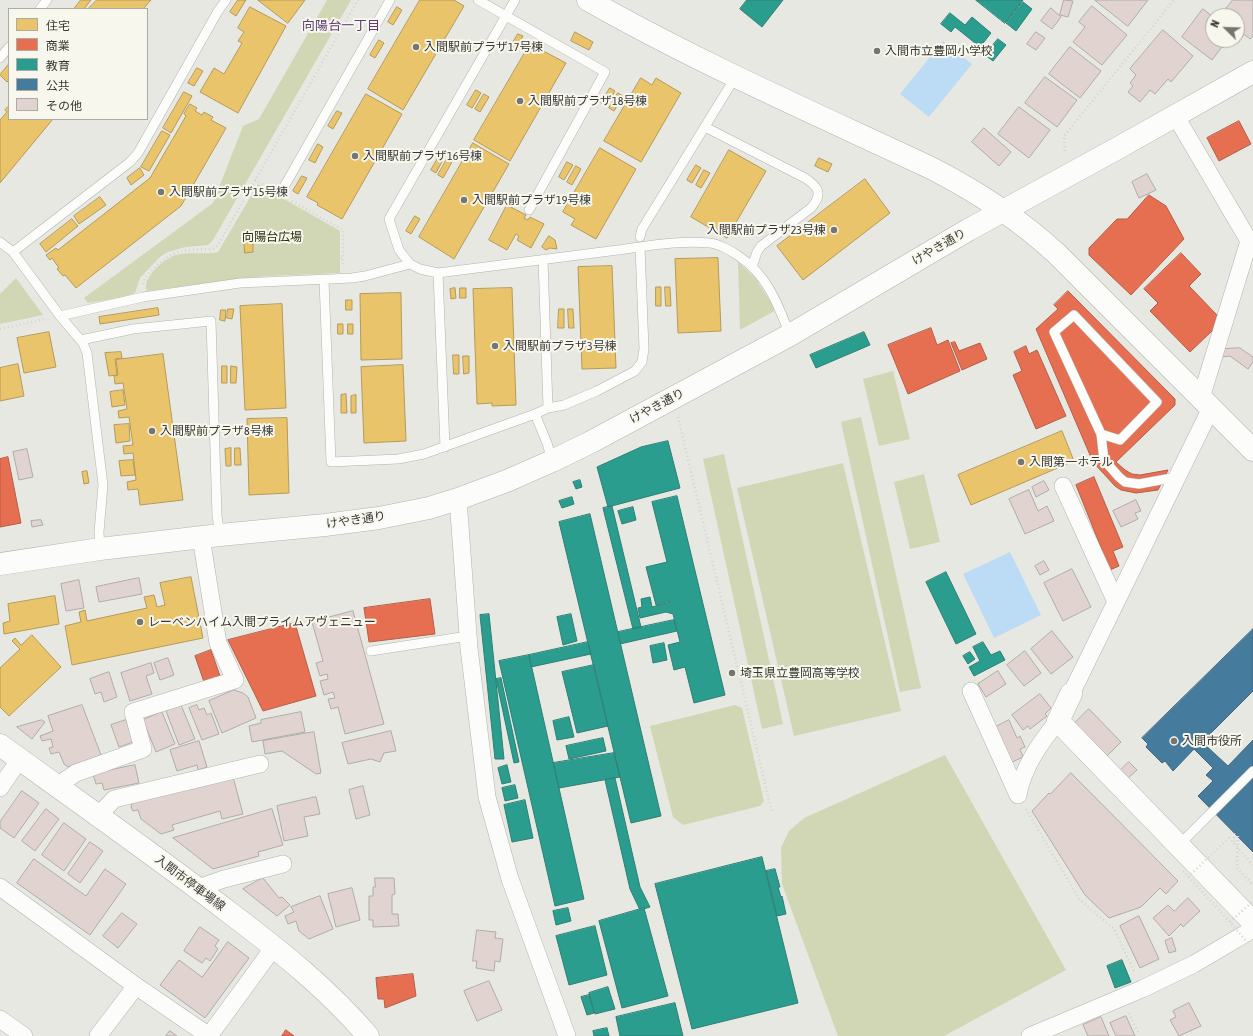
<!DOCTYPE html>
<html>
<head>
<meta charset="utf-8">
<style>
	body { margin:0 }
	#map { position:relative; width:1253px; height:1036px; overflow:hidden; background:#e8e8e3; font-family:"Asap Condensed","Noto Sans JP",sans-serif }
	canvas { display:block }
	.legend { position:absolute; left:8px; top:8px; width:140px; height:112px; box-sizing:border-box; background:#f8f7ed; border:1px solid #acaba3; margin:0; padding:5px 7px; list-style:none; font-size:12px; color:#393834 }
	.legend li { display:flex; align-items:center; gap:8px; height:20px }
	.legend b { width:20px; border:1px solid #acaba3 }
	.north { position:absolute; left:1205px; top:8px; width:40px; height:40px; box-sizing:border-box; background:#f8f7ed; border:1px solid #acaba3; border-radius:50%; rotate:293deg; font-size:11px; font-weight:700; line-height:16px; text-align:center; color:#393834 }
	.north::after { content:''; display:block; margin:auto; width:14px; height:18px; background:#767671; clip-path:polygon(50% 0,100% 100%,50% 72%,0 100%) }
</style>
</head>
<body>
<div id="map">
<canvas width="1253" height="1036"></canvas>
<ul class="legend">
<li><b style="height:11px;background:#e9c46a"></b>住宅</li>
<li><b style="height:11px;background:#e76f51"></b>商業</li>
<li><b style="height:11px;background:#2a9d8f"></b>教育</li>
<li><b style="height:11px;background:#457b9d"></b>公共</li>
<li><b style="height:11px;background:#e1d3d0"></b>その他</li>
</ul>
<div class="north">N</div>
</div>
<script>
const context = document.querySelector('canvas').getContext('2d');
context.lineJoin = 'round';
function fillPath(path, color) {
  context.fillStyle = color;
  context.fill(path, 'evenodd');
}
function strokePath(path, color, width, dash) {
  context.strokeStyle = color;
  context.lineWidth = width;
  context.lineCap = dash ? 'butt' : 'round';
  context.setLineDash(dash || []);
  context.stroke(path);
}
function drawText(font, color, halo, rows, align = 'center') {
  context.font = font + ' "Asap Condensed","Noto Sans JP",sans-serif';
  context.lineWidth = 4;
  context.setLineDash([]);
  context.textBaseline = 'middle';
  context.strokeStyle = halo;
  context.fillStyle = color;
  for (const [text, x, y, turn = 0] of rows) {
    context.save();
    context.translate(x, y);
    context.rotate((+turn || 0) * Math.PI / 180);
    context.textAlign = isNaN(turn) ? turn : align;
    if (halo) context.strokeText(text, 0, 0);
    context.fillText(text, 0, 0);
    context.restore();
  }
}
fillPath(new Path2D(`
	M327,0H351L213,240L208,245L185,247L168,252L161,256L140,278L135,293L125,297L88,303L84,298L213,203L243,126L259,119Z
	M258,184L340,231V273L267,276L237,279L147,291C141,278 165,258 176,255C188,252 202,254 214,253L218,252Z
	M738,262L756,279L776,310L740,330Z
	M16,278L43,315L0,324V294Z
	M893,371L910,439L879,446L863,379Z
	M861,417L921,688L900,692L841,422Z
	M724,454L783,724L762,729L703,459Z
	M843,463L901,711L794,736L737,488Z
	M924,474L940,542L910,549L894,482Z
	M735,705L742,708L764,801L760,806L683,825L673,817L650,726Z
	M945,755L1066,970L944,1036H838L782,884L781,848L789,831L804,818Z`), '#d1d6b4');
fillPath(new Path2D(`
	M943,41L972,64L929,117L900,94Z
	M1010,552L1041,615L994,638L963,574Z`), '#bcdcf6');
const homes = new Path2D(`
	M81,0H91L84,9H74Z
	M97,0H151L143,9H88Z
	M238,0H246L236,16L230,12Z
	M258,0H305L288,23Z
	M420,0H454L464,6L403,110L368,89Z
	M250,7L286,26L238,113L200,92L214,68L224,74L242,43L238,41L244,32L238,28Z
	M397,7L402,10L393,25L388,22Z
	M575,32L593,42L589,50L571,41Z
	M518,34L523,36L514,52L509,49Z
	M379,40L384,43L375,58L370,55Z
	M530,44L566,63L510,161L474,140Z
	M9,64V80L7,82L0,75Z
	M197,68L203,71L194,86L188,83Z
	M641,78L652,85L656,78L681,93L641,162L604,141Z
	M610,88L615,91L606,106L601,103Z
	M476,90L481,93L472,108L467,105Z
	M184,92L192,96L171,133L163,128Z
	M618,93L623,96L614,111L609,108Z
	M366,94L402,114L342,219L317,205L318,203L307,197Z
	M484,94L489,97L480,112L475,109Z
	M190,104L197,108L195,111L202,115L204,112L213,117L211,120L226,128L181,206L76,288L65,275L63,276L57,269L59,268L52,258L50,260L46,255L56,248L58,250L150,178L186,116L184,114Z
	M9,106V119H53L0,183V120L7,112L5,110Z
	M337,111L342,113L333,129L328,126Z
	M162,131L170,135L149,171L141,167Z
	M473,143L509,164L454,259L419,237Z
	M318,144L323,147L315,163L309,160Z
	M600,148L636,169L596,239L571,225L575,219L563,212Z
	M729,150L766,171L727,238L691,217Z
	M440,155L444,158L436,173L431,170Z
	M819,158L832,164L828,172L815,166Z
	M447,159L452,162L443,178L438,175Z
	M567,162L573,165L564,180L559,177Z
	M696,165L701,168L692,183L687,180Z
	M576,166L581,169L572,185L567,182Z
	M140,168L144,175L131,185L127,178Z
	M704,170L710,173L701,188L696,185Z
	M302,176L307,178L298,194L293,191Z
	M865,179L890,213L803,280L777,246Z
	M100,197L106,205L79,224L74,216Z
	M507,205L526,215L524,218L528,220L530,217L544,224L531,248L517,240L519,236L516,234L507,250L489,240Z
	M415,216L420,219L411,234L406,231Z
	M72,219L78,226L46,252L40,244Z
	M549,236L555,240L557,249L550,248L546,250L542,247Z
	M244,238H253V252L245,253Z
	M718,258L721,331L678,333L675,259Z
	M612,266L616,368L582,369L578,267Z
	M656,287H661V306H656Z
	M665,287H670L671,306H666Z
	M455,288L456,298L451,299L450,289Z
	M460,288H466V298H460Z
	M512,288L516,405L492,406V403L477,404L473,289Z
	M401,293L402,359L361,360L360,294Z
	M346,300H352V310H346Z
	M282,304L286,408L245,410L240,306Z
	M158,308L159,315L100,324L99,317Z
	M228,309H234L232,319L227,318Z
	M559,309H564V328H558Z
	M568,309H573L574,328H569Z
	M221,310H226L225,321L220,320Z
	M338,324H343V334H338Z
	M348,324H353V334H348Z
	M49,332L56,367L24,373L17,338Z
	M121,352L122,358L115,359L117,375L109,376L105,353Z
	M163,354L183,500L140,505L138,489L128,490L127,482L136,480L133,453L124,454L123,446L133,445L129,417L119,418L118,411L127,409L123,383L115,384L114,376L118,375L116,360Z
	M453,355H459V374H454Z
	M463,356H469V373L464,374Z
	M18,364L24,396L0,401V368Z
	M403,365L406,441L364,443L361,367Z
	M222,366H227V383H222Z
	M231,366L237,367L236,383H231Z
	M123,390L125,405L112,407L110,392Z
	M346,394L347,413H341V395Z
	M356,395V413H351V396Z
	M287,418L289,493L249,495L247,419Z
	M129,424L130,441L116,443L114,425Z
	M1062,431L1074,461L971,505L958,475Z
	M231,448V466H226L225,449Z
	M235,448H240L241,465H235Z
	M133,460L135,475L121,476L119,461Z
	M87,471L89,483L84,484L82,472Z
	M191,577L203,638L72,665L65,626L81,622L79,612L85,610L87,621L147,608L144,597L154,595L157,607L165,605L160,583Z
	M55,596L59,624L4,634L3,623L10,621L8,604Z
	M32,635L61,667L9,716L0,707V668L20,649L12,641L15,638L21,645Z`);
fillPath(homes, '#e9c46a');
strokePath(homes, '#b49a5a', 1);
const shops = new Path2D(`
	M1239,121L1251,144L1219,161L1207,138Z
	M1149,195L1166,206L1184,239L1131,295L1089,255V248L1117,219H1127Z
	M1181,253L1201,274L1189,286L1217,315L1213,330L1190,352L1150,311L1158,303L1144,289Z
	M1068,291L1175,399V405L1116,462L1125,470L1132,474L1140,475L1168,470L1158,490L1136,493L1121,490L1115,486L1093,462L1036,329L1058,309L1054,305Z
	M931,328L937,345L948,340L960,371L908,394L888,345Z
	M955,342L959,351L980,343L987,359L962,370L951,343Z
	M1026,346L1029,354L1037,350L1066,416L1036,429L1013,375L1022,371L1014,352Z
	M8,457L21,523L0,527V459Z
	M1094,477L1123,547L1113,551L1119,566L1110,570L1076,485Z
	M430,599L435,634L369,642L364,608Z
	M295,623L316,696L263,711L228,640Z
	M211,650L220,676L204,682L195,656Z
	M413,974L416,996L385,1008L384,999H378L376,978Z
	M286,1030L294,1036H282Z`);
fillPath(shops, '#e76f51');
strokePath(shops, '#b35e48', 1);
const schools = new Path2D(`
	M747,0H783L762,27L740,9Z
	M976,0H1023L1005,23Z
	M1023,2L1032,9L1016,31L1006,23Z
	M950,13L965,25L972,17L991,33L980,47L955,27L951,32L941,24Z
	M998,39L1006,45L993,61L985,55Z
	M864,332L870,345L816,368L810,355Z
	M668,441L680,488L608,507L597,467L641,447Z
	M580,480L582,487L576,489L573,482Z
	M677,496L725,695L694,703L685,667L674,670L668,645L680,642L673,614L666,612L640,618L638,608L642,607L641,599L650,597L652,607L670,602L669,601L656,605L646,567L667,562L652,502Z
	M572,497L574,504L562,508L559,501Z
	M612,506L641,627L633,629L603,508Z
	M633,507L636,520L622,524L618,511Z
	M590,514L661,816L631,823L559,522Z
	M946,572L976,634L956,644L926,582Z
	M489,614L504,759H495L480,615Z
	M571,614L577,641L563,645L557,617Z
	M674,620L677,631L620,644L618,632Z
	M588,642L591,654L531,667L529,655Z
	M983,642L991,655L1000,651L1005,660L974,676L969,667L980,661L973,647Z
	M664,643L667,660L653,663L650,646Z
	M970,652L975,659L968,664L963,656Z
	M529,655L584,899L555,906L499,661Z
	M594,665L608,726L577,733L562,672Z
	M501,678L519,762L514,763L496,679Z
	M569,717L574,737L557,740L553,721Z
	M603,738L606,751L569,759L566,746Z
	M614,753L620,777L559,788L553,763Z
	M507,765L511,782L502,784L498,768Z
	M615,778L640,887L650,907L640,910L630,889L605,780Z
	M515,785L518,798L505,801L502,788Z
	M525,800L533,838L512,842L504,805Z
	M762,857L798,1003L692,1029L655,884Z
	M775,869L780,887H778L781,897L782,896L786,914L777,916L766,871Z
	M568,908L571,921L556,925L553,911Z
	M644,908L668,996L622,1008L599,921Z
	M595,926L607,975L569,985L556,936Z
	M1122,960L1131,982L1115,988L1107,966Z
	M608,987L615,1009L595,1014L589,993Z
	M589,995L594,1013L587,1015L581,997Z
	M675,1003L683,1036H620L616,1017Z
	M607,1028L609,1036H594L593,1031Z`);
fillPath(schools, '#2a9d8f');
strokePath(schools, '#2e7f74', 1);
const public = new Path2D(`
	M1253,629V691L1202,742L1228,766L1253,740V852L1198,796L1213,781L1206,775L1213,768L1194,749L1173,771L1165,761L1162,763L1146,747L1148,744L1142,738Z`);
fillPath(public, '#457b9d');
strokePath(public, '#41677e', 1);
const building = new Path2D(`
	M1064,0L1073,1L1068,17L1060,15Z
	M1095,0H1148L1128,26Z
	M1233,0H1253V36L1250,39L1237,29V16H1220Z
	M1092,6L1127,35L1102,65L1073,42L1085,27L1079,22Z
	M1051,8L1061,17L1052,29L1041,21Z
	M1203,9L1213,17V40H1227L1212,60L1182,37Z
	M1163,30L1193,56L1171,82L1168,79L1155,94L1150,90L1140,102L1128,92L1133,86L1130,83L1136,75L1130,69Z
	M1036,32L1045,38L1036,50L1027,44Z
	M1070,47L1101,71L1080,98L1049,74Z
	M1045,77L1077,100L1057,127L1025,103Z
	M1019,107L1050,130L1029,158L998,134Z
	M984,128L1011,152L999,166L972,142Z
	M1147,174L1156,190L1139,198L1132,182Z
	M1240,348L1253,357V362L1248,369L1230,356L1221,357L1223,349Z
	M27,449L33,477L19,480L13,452Z
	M1044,481L1049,490L1036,497L1032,487Z
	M1029,490L1038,511L1047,506L1054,521L1025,534L1009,499Z
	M1136,500L1141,511L1135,513L1138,519L1121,527L1113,511Z
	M41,520L43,525L32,527L31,521Z
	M1044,561L1049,570L1040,575L1035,566Z
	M1072,569L1091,607L1063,621L1044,583Z
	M139,578L142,594L99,602L96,587Z
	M79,580L84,608L66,611L61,584Z
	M353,611L384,724L345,734L338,707L331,709L328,699L335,698L333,692L324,695L320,681L328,679L327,674L320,676L316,663L323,661L312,622Z
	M1052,631L1073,657L1051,674L1031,649Z
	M1025,651L1041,673L1024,686L1007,665Z
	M168,658L174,675L160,680L154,663Z
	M151,663L154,673L146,676L152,694L130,701L121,673Z
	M998,671L1006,684L986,697L978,684Z
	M109,672L117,697L104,702L101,692L95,694L90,679Z
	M234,690L243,693L248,697L256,718L222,733L209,701Z
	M1040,694L1051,708L1045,714L1047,716L1030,729L1028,726L1023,730L1012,715Z
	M82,705L101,755L68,767L64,764L59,752L51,754L49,748L53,747L51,739L42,741L40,736L53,731L48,716Z
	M181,705L195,739L179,745L166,711Z
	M197,705L199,710L204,708L207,715L211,713L219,734L202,740L189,708Z
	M1089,709L1121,742L1107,756L1075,723Z
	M162,712L175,744L156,752L143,720Z
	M301,712L305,732L252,742L249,726L261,723V720Z
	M42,720L45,722L32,739L17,727Z
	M126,720L133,742L119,747L111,725Z
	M1009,720L1017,738L1020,736L1025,747L1020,749L1023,757L1008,764L992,729Z
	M391,731L396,751L384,753L380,762L371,759L348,764L342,743Z
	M314,732L321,773L316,774L282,751L265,754L263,741Z
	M199,741L207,767L198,770L197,765L177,771L170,750Z
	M1129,762L1137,770L1128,778L1121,770Z
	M135,765L139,783L104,790L102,783L96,784L93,774Z
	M1071,773L1178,881L1166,894L1160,888L1141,907L1109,918L1085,895L1032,811L1049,793L1050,794Z
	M233,777L243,814L222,819L220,811L172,825L174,830L161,834L141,819L138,810L133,811L131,807L132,803Z
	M363,786L370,815L356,819L349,790Z
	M22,791L39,803L14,838L0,828V822Z
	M316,797L320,814L304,817L308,836L284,841L277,806Z
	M46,809L59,819L35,851L22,841Z
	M272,809L283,845L258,852L259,856L213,869L173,838Z
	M64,823L86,839L64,871L42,855Z
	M90,842L103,851L80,883L68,874Z
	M34,859L86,896L105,869L126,884L90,935L17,883Z
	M263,878L279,898L282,897L290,905L277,916L243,889Z
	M375,878H394L395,894L392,895V914H398L399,926L373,927V920H369V896H373V887H375Z
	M352,888L360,920L336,927L328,894Z
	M320,896L333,929L309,939L299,931L296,921L288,924L285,916L294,912L291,907Z
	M1188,898L1200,911L1183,927L1181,924L1169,936L1153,918L1168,905L1174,911Z
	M122,913L137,924L118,948L103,936Z
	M1139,916L1159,959L1140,968L1120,926Z
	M200,927L219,940L215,946L218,949L210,961L206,958L202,963L184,951Z
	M477,930L496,932L495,938L503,939L500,962L495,961L494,971L476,968L477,961H473Z
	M1172,938L1176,951L1169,953L1165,941Z
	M228,942L249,958L205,1018L160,985L179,960L202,977Z
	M489,981L502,1010L477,1021L464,991Z
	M1189,1003L1201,1026L1179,1036L1170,1020L1176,1017L1173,1011Z
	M1126,1016L1135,1036H1116L1110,1023Z
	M1101,1017L1109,1036H1088L1083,1025Z
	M170,1031L177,1036H166Z`);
fillPath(building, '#e1d3d0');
strokePath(building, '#aeacaa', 1);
const service = new Path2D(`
	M478,0L605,72L529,210
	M40,9L47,0
	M0,58L9,47
	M705,127L805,178C819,187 823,194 811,208L761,246L757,252L752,267
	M280,194L390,0
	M640,237L642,229L736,76
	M0,242L13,252L60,316L83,343L87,353L103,485L99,532L100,549
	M13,252L130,162L138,153L218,11L226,0
	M543,259L548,408
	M410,264L399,250L389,219L515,0
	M438,273L445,447
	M324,280L331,462L398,459L424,454L535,414L548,408L564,405L597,391L635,371L642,362L644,349L640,247
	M60,316L143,297L240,283L352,278L365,276L410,264L420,269L438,273C495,266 552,258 610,251C642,247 677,240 710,243C719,244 732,251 740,257C768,276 778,305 790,335
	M81,340L133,329L211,321L217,516L220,535
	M535,414L547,443L552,461
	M1101,434L1120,440L1157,402L1074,315L1054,332L1101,434L1104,460L1119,477L1125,482L1139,484L1177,477
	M371,651L468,636
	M1178,846L1253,771`);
const minor = new Path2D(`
	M1175,115L1249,241L1201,398
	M1063,486L1116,602
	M458,499L469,648L487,797L510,879L567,1036
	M971,691L1018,795
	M1071,694L1211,408
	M57,786L76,773L143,749L133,712L235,680L218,643L201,537
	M0,788L20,759
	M1018,795C1023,767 1040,743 1058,721
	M98,816L114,799L260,764
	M0,887L136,986L209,1036
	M198,888L224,879L283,864
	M0,1019L24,1036
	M98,1036L136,986
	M209,1036L274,947
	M1030,1036L1142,989L1194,964L1253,929`);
const tertiary = new Path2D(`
	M588,0C699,63 816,114 931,168C978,192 1018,218 1057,254L1253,450
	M0,564L100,549L220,535L325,525L379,518L429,508L458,499L509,480L552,461L591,442L790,335L968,230L1118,148L1253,72
	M1071,694L1058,721L1253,922`);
const secondary = new Path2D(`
	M0,745C77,801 155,855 230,913C280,951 327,988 368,1036`);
strokePath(service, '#b3b2ae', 10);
strokePath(minor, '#b3b2ae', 18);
strokePath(tertiary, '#b3b2ae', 23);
strokePath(secondary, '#b3b2ae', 23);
strokePath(new Path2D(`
	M1065,151L1064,136L1174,0
	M255,180L269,188
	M292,201L343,230V264
	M329,258H343
	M143,284C144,278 149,273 153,269C173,248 187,250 213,249L218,245L358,0
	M0,329L46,319
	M678,417L772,813
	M1026,809L1079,899L1114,929L1135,973
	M1234,833L1235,845
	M1238,836L1237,868L1253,885
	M1129,1013L1138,1032`), '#d3d3d1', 2.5, [1, 3]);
strokePath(service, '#fcfcfb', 9);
strokePath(minor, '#fcfcfb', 17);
strokePath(tertiary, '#fcfcfb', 22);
strokePath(secondary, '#fcfcfb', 22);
strokePath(new Path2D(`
	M1183,871L1230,922L1246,941
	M1188,877L1229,838L1253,865
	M1230,922L1253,901`), '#d3d3d1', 2.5, [1, 3]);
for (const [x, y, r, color] of [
	[416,47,4,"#767671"],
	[877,51,4,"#767671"],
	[520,101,4,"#767671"],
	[355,156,4,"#767671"],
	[161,192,4,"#767671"],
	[464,200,4,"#767671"],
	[834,230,4,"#767671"],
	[495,346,4,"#767671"],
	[152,431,4,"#767671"],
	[1021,462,4,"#767671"],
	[140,622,4,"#767671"],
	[732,673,4,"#767671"],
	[1174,741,4,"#767671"]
]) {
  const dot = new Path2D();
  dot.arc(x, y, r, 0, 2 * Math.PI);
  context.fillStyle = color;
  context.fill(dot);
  strokePath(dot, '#f8f7ed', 1.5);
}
drawText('12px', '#393834', '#f8f7ed', [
	["入間駅前プラザ17号棟",424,47],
	["入間市立豊岡小学校",885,51],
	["入間駅前プラザ18号棟",528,101],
	["入間駅前プラザ16号棟",363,156],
	["入間駅前プラザ15号棟",169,192],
	["入間駅前プラザ19号棟",472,200],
	["入間駅前プラザ23号棟",826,230,"right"],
	["入間駅前プラザ3号棟",503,346],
	["入間駅前プラザ8号棟",160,431],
	["入間第一ホテル",1029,462],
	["レーベンハイム入間プライムアヴェニュー",148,622],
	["埼玉県立豊岡高等学校",740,673],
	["入間市役所",1182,741]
], 'left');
drawText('12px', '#2c2f11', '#f8f7ed', [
	["向陽台広場",272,237]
]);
drawText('12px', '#393834', '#f8f7ed', [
	["けやき通り",939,247,-30],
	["けやき通り",657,406,-28],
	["けやき通り",356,520,-8],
	["入間市停車場線",190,883,37]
]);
drawText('13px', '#5f3e78', '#f8f7ed', [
	["向陽台一丁目",341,26]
]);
</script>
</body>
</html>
